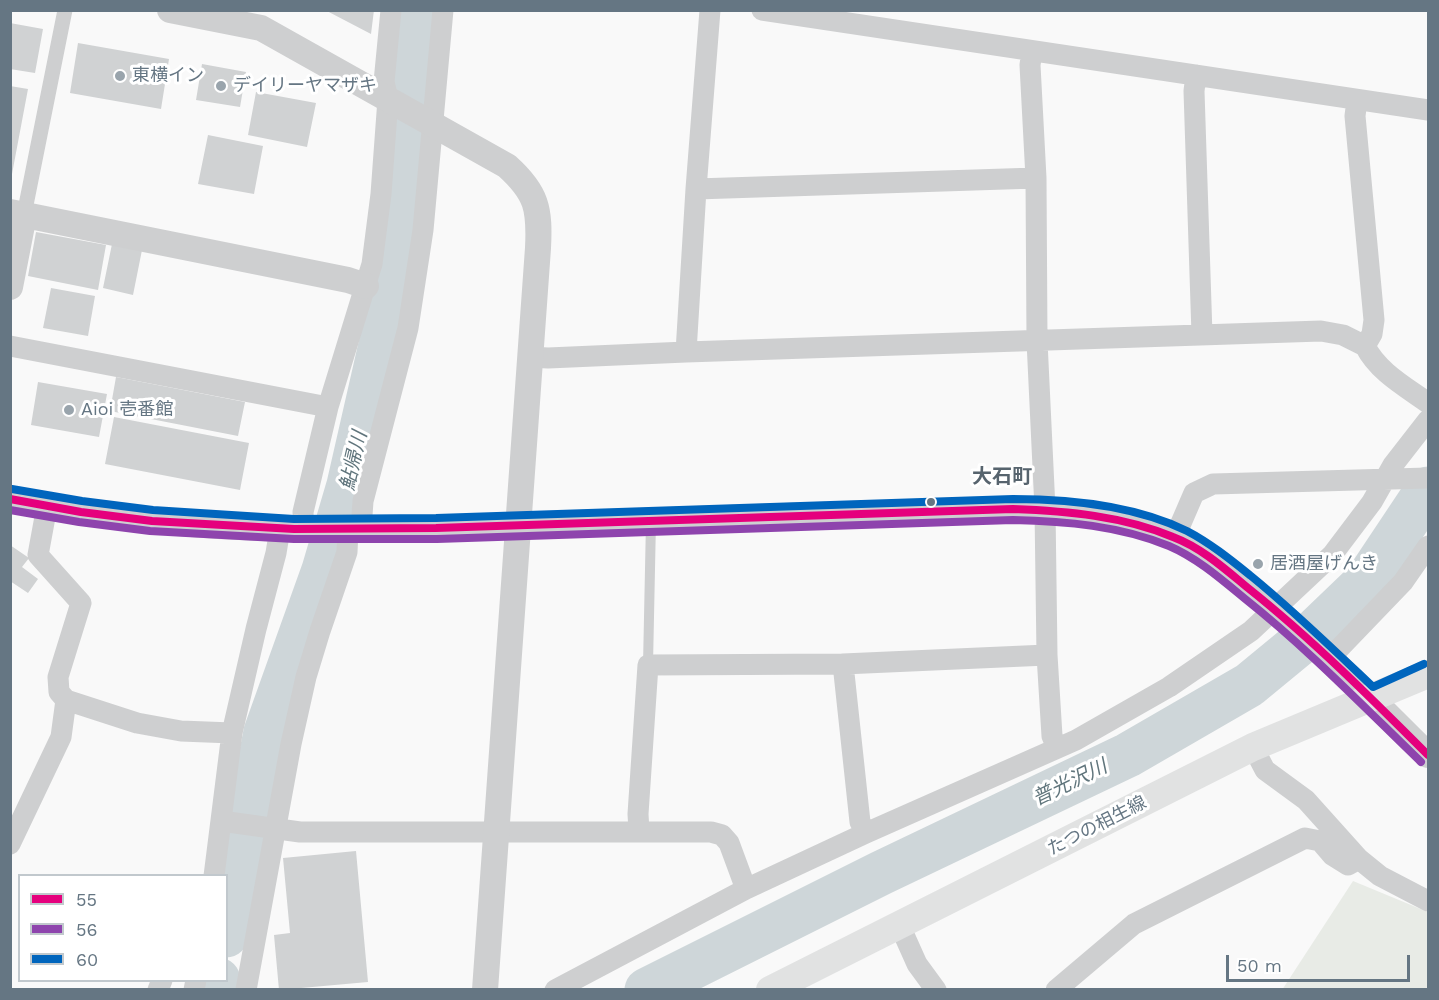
<!DOCTYPE html>
<html>
<head>
<meta charset="utf-8">
<style>
	body { margin:0 }
	#map { position:relative; width:1439px; height:1000px; overflow:hidden; background:#f9f9f9; font-family:"Work Sans",sans-serif }
	canvas { display:block }
	.frame { position:absolute; inset:0; border:12px solid #657683; pointer-events:none }
	.legend { position:absolute; left:18px; top:874px; width:210px; height:108px; box-sizing:border-box; background:#fff; border:2px solid #c1c8cd; margin:0; padding:8px 10px; list-style:none; font-size:18px; color:#657683 }
	.legend li { display:flex; align-items:center; gap:12px; height:30px }
	.legend b { width:30px; border:2px solid #c1c8cd }
	.scale { position:absolute; left:1226px; top:955px; width:184px; height:27px; box-sizing:border-box; border:3px solid #657683; border-top:0; padding-left:8px; font-size:18px; line-height:21px; white-space:nowrap; color:#657683; -webkit-text-stroke:4px #fff; paint-order:stroke }
</style>
</head>
<body>
<div id="map">
<canvas width="1439" height="1000"></canvas>
<div class="frame"></div>
<ul class="legend">
<li><b style="height:8px;background:#e5007d"></b>55</li>
<li><b style="height:8px;background:#8e44ad"></b>56</li>
<li><b style="height:8px;background:#0065bd"></b>60</li>
</ul>
<div class="scale">50 m</div>
</div>
<script>
const context = document.querySelector('canvas').getContext('2d');
context.lineJoin = 'round';
function fillPath(path, color) {
  context.fillStyle = color;
  context.fill(path, 'evenodd');
}
function strokePath(path, color, width, dash) {
  context.strokeStyle = color;
  context.lineWidth = width;
  context.lineCap = dash ? 'butt' : 'round';
  context.setLineDash(dash || []);
  context.stroke(path);
}
function drawText(font, color, halo, rows, align = 'center') {
  context.font = font + ' "Work Sans","Noto Sans JP",sans-serif';
  context.lineWidth = 6;
  context.setLineDash([]);
  context.textBaseline = 'middle';
  context.strokeStyle = halo;
  context.fillStyle = color;
  for (const [text, x, y, turn = 0] of rows) {
    context.save();
    context.translate(x, y);
    context.rotate((+turn || 0) * Math.PI / 180);
    context.textAlign = isNaN(turn) ? turn : align;
    if (halo) context.strokeText(text, 0, 0);
    context.fillText(text, 0, 0);
    context.restore();
  }
}
fillPath(new Path2D(`
	M1353,881L1428,912V989L1282,990Z`), '#e8ebe6');
strokePath(new Path2D(`
	M226,935L266,732L324,570L349,485L396,279L407,153L416,10
	M216,990L218,980
	M647,990L881,873L1128,755L1249,685L1317,629L1366,582L1428,489`), '#ced6d9', 45);
fillPath(new Path2D(`
	M325,10H374L371,34Z
	M10,23L43,29L35,73L10,69Z
	M78,43L169,59L161,109L70,93Z
	M202,64L246,72L240,107L196,100Z
	M10,86L28,89L12,174H10Z
	M256,92L316,103L307,147L248,135Z
	M208,135L263,146L254,194L198,184Z
	M36,232L106,245L98,290L28,276Z
	M112,244L142,250L133,295L103,288Z
	M51,288L95,296L88,336L43,328Z
	M116,377L245,402L238,436L110,411Z
	M38,382L107,394L99,437L31,425Z
	M114,417L249,443L240,490L105,464Z
	M10,545L29,558L22,567L38,579L28,593L10,581Z
	M356,851L368,982L279,990L274,935L290,933L283,858Z`), '#d0d2d3');
strokePath(new Path2D(`
	M648,665L651,521`), '#cecfd0', 10);
strokePath(new Path2D(`
	M24,215L65,10`), '#cecfd0', 15);
strokePath(new Path2D(`
	M762,10L1428,110
	M1032,51L1030,65L1036,178
	M1196,75L1194,91L1202,335
	M1357,100L1355,116L1374,320L1372,334L1365,346C1378,372 1406,387 1428,403
	M696,189L1036,178L1037,341L1045,509L1047,655L1052,736L1057,748
	M10,346L328,407
	M686,352L696,189L710,10
	M530,357L548,358L686,352L1321,331L1343,335L1365,346
	M47,506L38,555L81,603L58,677L59,692L66,700L137,723L181,731L232,733
	M304,530L303,512L328,407L372,264L381,194L388,99L384,82L391,10
	M361,530L363,501L408,328L423,230L443,10
	M1175,537L1194,493L1213,484L1428,478
	M1329,659L1403,582L1428,546
	M843,664L860,822L866,833
	M1253,747L1265,770L1306,800L1359,859L1380,876L1428,901
	M221,821L300,832H711L722,835L729,843L746,889
	M639,831L638,814L648,665L843,664L1047,655
	M10,844L61,737L66,700
	M214,876L232,733L256,629L276,553L280,529
	M900,926L917,964L936,990
	M158,990L162,980
	M194,990L196,980
	M246,990L291,744L306,677L320,631L347,552L348,530
	M555,990L746,889L866,833L1076,740L1169,687L1251,631L1332,555L1372,502L1393,465L1428,420
	M1056,990L1134,924L1305,838L1320,841L1332,855L1348,865L1359,859`), '#cecfd0', 21);
strokePath(new Path2D(`
	M170,10L261,28L507,166C537,193 540,209 538,248L485,990
	M10,212L348,280L366,286
	M10,287L24,215
	M10,499C198,539 389,531 579,523C724,518 868,513 1013,509C1067,510 1124,516 1174,537C1200,548 1223,567 1245,585C1311,636 1369,697 1428,755`), '#cecfd0', 26);
strokePath(new Path2D(`
	M770,990L1253,747L1428,674`), '#e1e2e2', 28);
strokePath(new Path2D(`
	M10,499L81,512L152,521L294,529L436,528L1013,509C1067,511 1123,516 1173,537C1202,548 1225,569 1248,588C1312,639 1370,697 1428,755`), '#e5007d', 8);
strokePath(new Path2D(`
	M10,510L79,522L150,531L294,539H437L1013,520C1066,521 1120,526 1169,546C1197,558 1221,579 1244,598C1307,648 1363,706 1421,762`), '#8e44ad', 8);
strokePath(new Path2D(`
	M12,489L82,501L153,510L294,519L436,518L1013,499C1071,499 1134,505 1187,531C1210,543 1231,560 1251,576C1294,611 1333,649 1373,687L1424,664`), '#0065bd', 8);
for (const [x, y, r, color] of [
	[120,76,6,"#99a4ac"],
	[221,86,6,"#99a4ac"],
	[69,410,6,"#99a4ac"],
	[931,502,5,"#657683"],
	[1258,564,6,"#99a4ac"]
]) {
  const dot = new Path2D();
  dot.arc(x, y, r, 0, 2 * Math.PI);
  context.fillStyle = color;
  context.fill(dot);
  strokePath(dot, '#fff', 2);
}
drawText('18px', '#657683', '#fff', [
	["東横イン",132,76],
	["デイリーヤマザキ",233,86],
	["Aioi 壱番館",81,410],
	["居酒屋げんき",1270,564]
], 'left');
drawText('18px', '#657683', '#fff', [
	["たつの相生線",1097,826,-27]
]);
drawText('italic 20px', '#60757c', '#fff', [
	["鮎帰川",354,461,-77],
	["普光沢川",1070,783,-26]
]);
drawText('bold 20px', '#57646e', '#fff', [
	["大石町",1002,477]
]);
</script>
</body>
</html>
